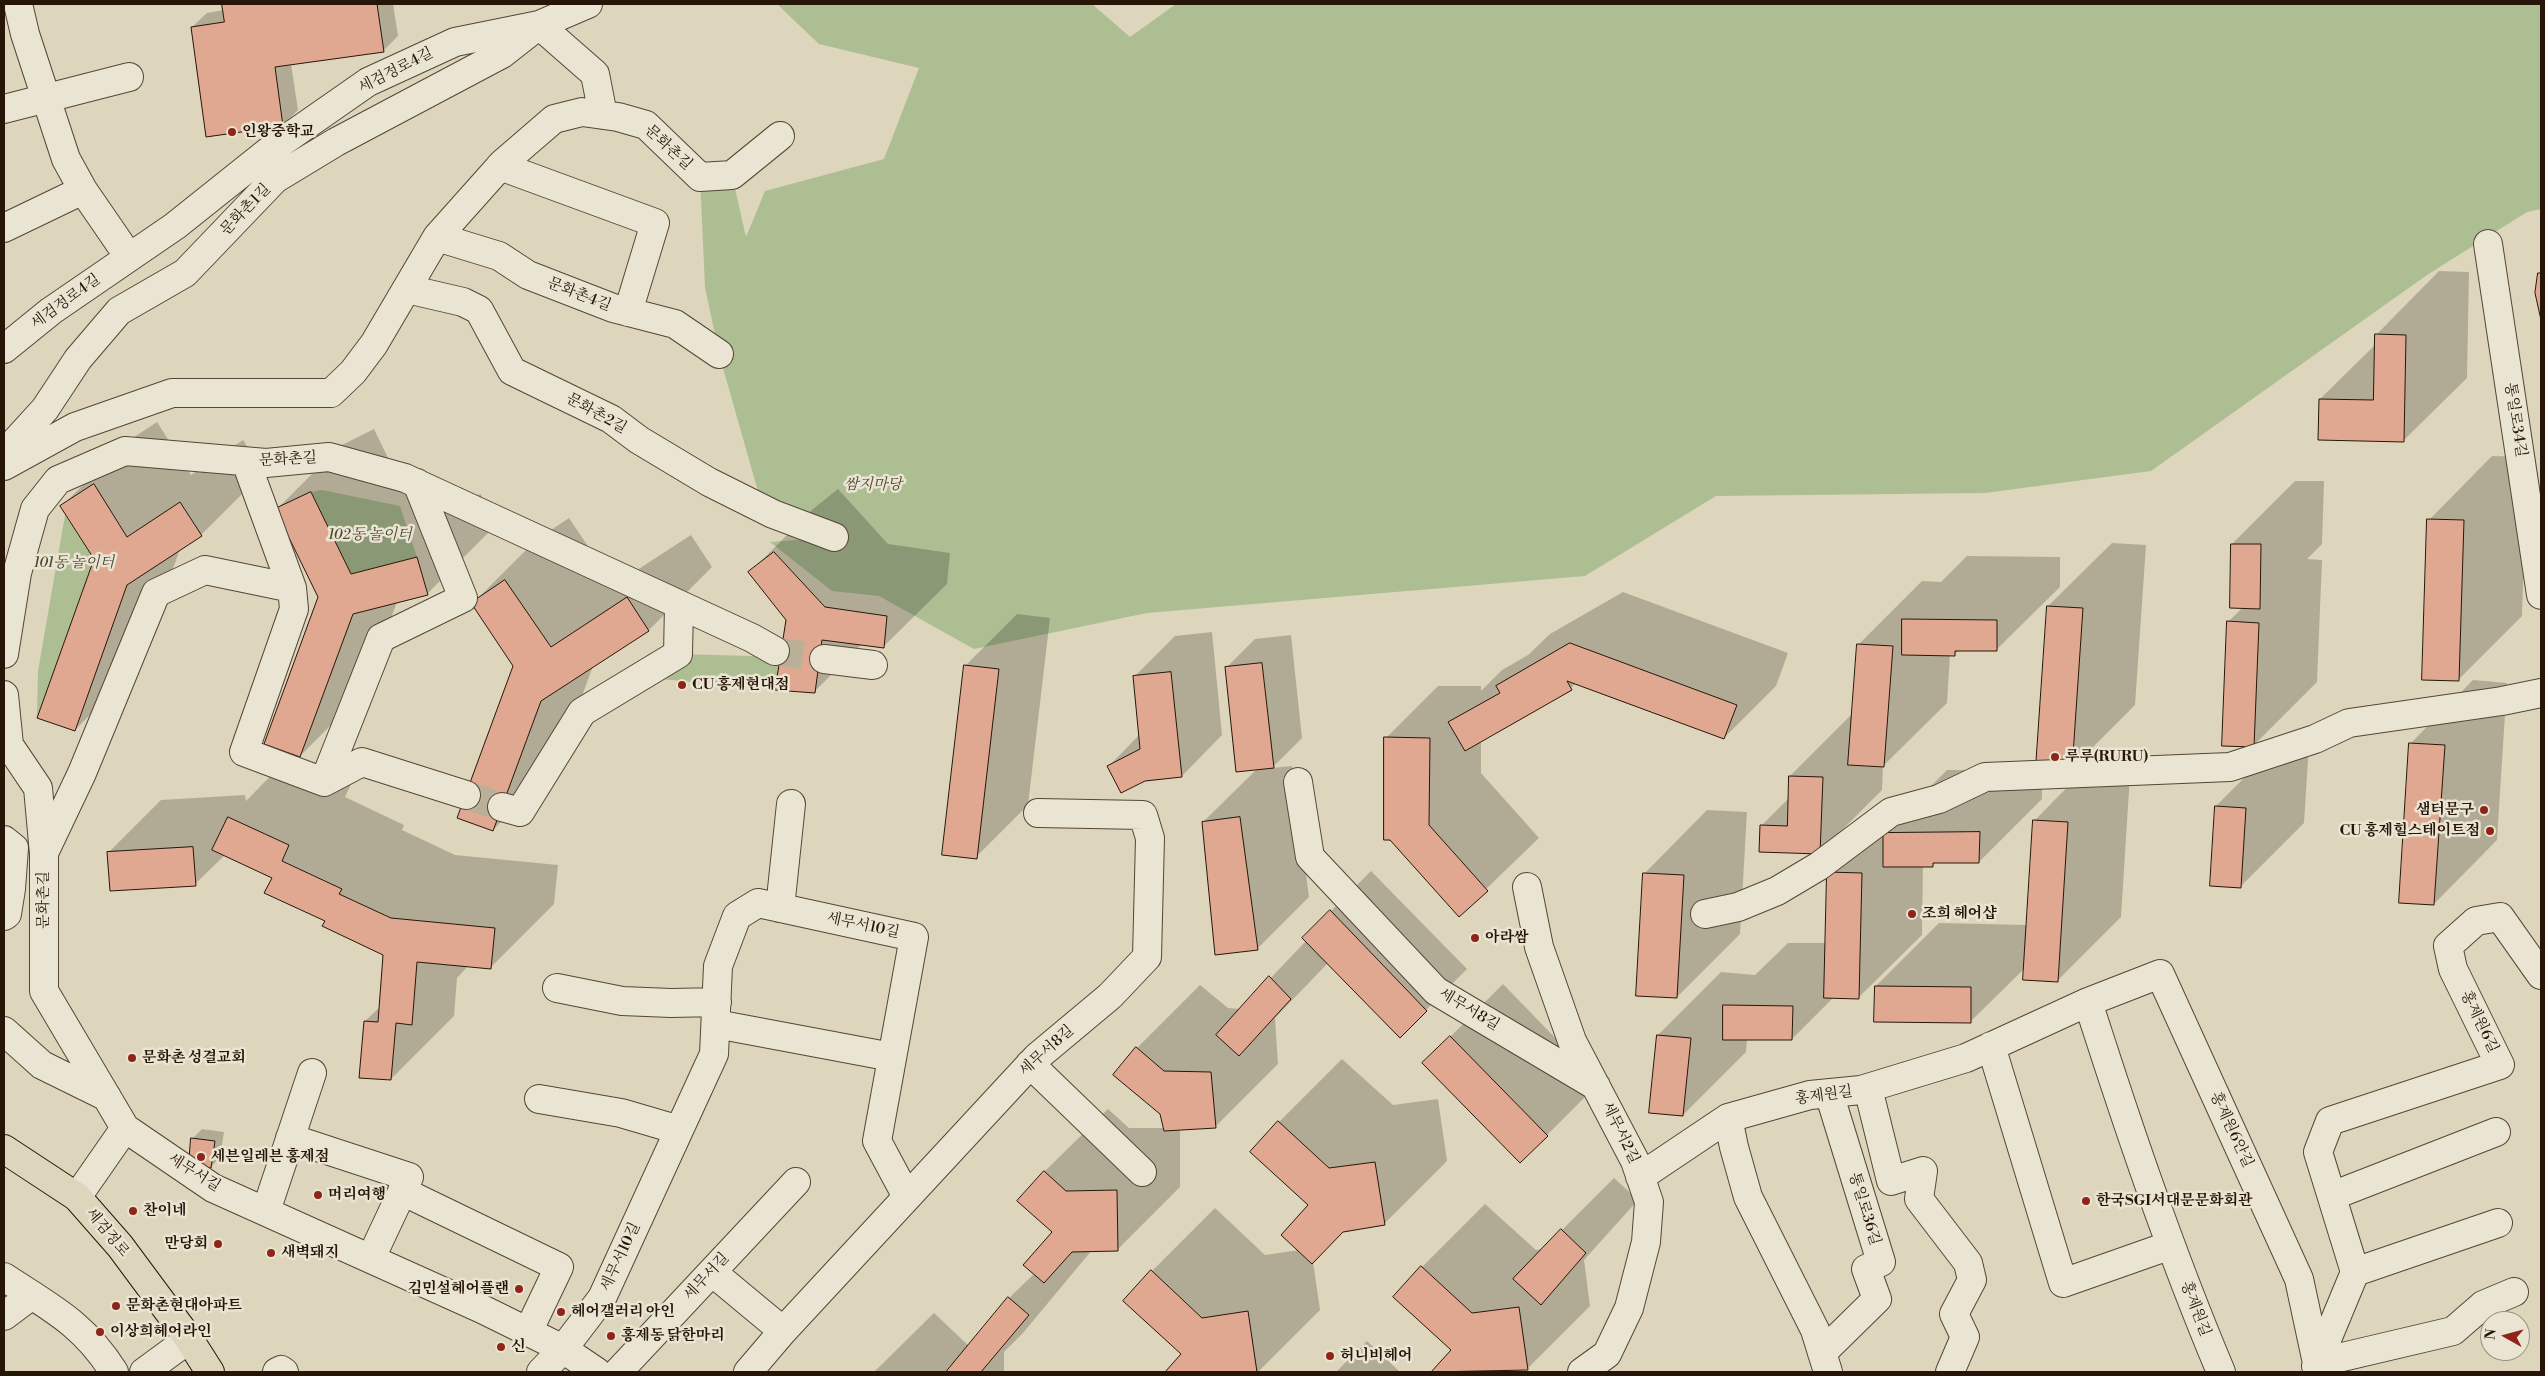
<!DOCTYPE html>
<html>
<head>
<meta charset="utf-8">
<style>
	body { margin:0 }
	#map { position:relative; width:2545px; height:1376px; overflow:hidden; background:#ded6bc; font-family:"Libre Bodoni",serif }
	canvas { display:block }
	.frame { position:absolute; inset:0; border:5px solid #271608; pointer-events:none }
	.north { position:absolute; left:2480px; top:1311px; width:50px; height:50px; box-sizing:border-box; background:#eae4d3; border:1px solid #9c9282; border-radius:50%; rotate:277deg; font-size:14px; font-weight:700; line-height:20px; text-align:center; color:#271608 }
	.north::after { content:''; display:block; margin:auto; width:18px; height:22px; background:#8f2418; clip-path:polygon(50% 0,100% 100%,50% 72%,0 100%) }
</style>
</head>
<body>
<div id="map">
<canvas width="2545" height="1376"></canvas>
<div class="frame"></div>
<div class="north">N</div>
</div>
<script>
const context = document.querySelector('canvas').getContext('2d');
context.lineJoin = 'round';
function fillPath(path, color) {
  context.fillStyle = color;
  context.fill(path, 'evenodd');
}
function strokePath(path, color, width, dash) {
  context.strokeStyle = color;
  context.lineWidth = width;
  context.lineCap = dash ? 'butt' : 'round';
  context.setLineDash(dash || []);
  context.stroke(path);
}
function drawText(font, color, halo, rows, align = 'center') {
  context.font = font + ' "Libre Bodoni","Noto Serif KR",serif';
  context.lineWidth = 5;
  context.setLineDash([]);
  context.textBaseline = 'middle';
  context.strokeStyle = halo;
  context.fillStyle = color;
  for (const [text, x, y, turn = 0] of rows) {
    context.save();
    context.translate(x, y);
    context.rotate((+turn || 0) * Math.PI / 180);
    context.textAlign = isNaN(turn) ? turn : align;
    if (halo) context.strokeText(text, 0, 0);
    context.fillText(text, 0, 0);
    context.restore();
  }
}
fillPath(new Path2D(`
	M777,4H1092L1130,37L1176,4H2541V209L2527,212L2427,275L2151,471L1985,493L1716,496L1585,576L1147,613L974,649L879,596L832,591L770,542L833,537L763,509L719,354L705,287L700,177L732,175L746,237L765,191L884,159L919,68L819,44Z
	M322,490L400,506L417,557L351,574L311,492Z
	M65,515L94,559L37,718L38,671Z
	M780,653L775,690L650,678L678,654L750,656Z`), '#aebe93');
fillPath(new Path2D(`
	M223,4H393L398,36L383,51L291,64L298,110L283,125L208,135L192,27L207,13L224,10Z
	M2439,271L2469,272L2467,378L2403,441L2320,399L2376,344V335Z
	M2541,271V315L2536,293Z
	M157,422L191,475L243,440L264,472L201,535L180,549L138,666L75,730L95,559L61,507L125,443Z
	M374,429L414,511L481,494L490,531L427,594L397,602L363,693L299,757L352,782L345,797L404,825L402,830L455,855L558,865L554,904L491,967L469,965L457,978L454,1016L391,1079L365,1021L381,1006L384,954L326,921L273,877L225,855L195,884L109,852L161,800L245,795L246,801L293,753L320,597L277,509L340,446Z
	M2492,456L2527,457L2522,616L2458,680L2429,520Z
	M2295,481H2324L2322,544L2307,559L2322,560L2317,682L2254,745L2228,622L2243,607L2232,544Z
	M838,489L888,544L950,553L947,584L883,647L862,644L815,691L787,620L750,572L813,509Z
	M569,518L614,585L691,535L712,567L649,630L593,666L556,767L493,830L515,666L472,604L536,540Z
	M2112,543L2146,545L2135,705L2072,768L2048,606Z
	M1967,556L2060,557V587L1996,650H1959L1954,655H1950L1947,703L1883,766L1882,790L1819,853L1761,826L1789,798L1790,776L1853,713L1859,644L1922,581L1941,582Z
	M1623,592L1788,653L1776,686L1724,738L1576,683L1571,688L1481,740V773L1539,838L1459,915L1386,738L1438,686H1481V691L1502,670L1528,655L1550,634Z
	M1017,614L1050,618L1028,805L976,857L965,666Z
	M1212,632L1222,735L1182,776L1109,766L1140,734L1134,677L1175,636Z
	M1291,635L1302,738L1272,768L1292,766L1309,897L1257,949L1203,822L1257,769L1226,668L1255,639Z
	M2473,680L2507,683L2497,840L2434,904L2410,744Z
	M2279,743L2309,745L2304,823L2241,886L2216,806Z
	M2097,757L2131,759L2121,917L2058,980L2025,968L1970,1022L1876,986L1939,923L2027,925L2034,821Z
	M1947,770H2042V799L1979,862H1936L1932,866H1923L1922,935L1858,998L1834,997L1792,1039H1747L1746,1052L1683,1115L1658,1035L1721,972L1755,975L1788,943H1826L1828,873L1907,810Z
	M1707,810L1747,812L1740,934L1677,997L1644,874Z
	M1371,871L1467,969L1400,1036L1328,963L1275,1018L1278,1064L1215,1127L1180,1129V1187L1117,1250H1092L1023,1333L1004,1352V1372H874L934,1313L969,1346L1009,1298L1035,1273L1054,1232L1044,1172L1108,1109L1129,1128H1165L1137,1048L1200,985L1228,1008L1241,1009L1307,940L1304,938Z
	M1503,984L1599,1083L1547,1135L1424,1063Z
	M1342,1059L1393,1105L1438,1099L1447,1161L1384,1224L1345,1230L1313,1262L1320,1310L1258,1372H1166L1183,1354L1152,1271L1215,1208L1265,1255L1299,1250L1310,1205L1279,1122Z
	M202,1129L224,1132L220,1157L211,1167L192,1139Z
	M1614,1178L1638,1200L1584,1260L1590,1306L1527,1369L1506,1372H1433L1453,1350L1422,1267L1485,1204L1536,1250L1543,1249Z
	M1367,1341L1400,1372H1336Z`), '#0003');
const building = new Path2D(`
	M222,4H377L384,52L275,67L283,126L206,137L191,27L224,22Z
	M2538,273H2541V320L2535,293Z
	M2375,334L2406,335L2404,442L2318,440L2319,399L2373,400Z
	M94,484L127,537L180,502L202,536L127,585L75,731L37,718L94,559L60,506Z
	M311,492L351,574L417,557L428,595L353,614L300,757L264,744L318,597L275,509Z
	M2427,519L2464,520L2459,681L2422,680Z
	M2231,544H2261L2260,609L2230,608Z
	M774,552L825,607L887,616L884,648L822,640L815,693L775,690L786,620L748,572Z
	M505,580L551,647L627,597L649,631L541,701L493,831L457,818L513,666L471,603Z
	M2047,606L2083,608L2072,770L2036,767Z
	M1902,619L1997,620V651H1955V656L1902,655Z
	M2227,621L2259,623L2254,747L2222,746Z
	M1570,643L1737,705L1724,739L1567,681L1572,690L1465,751L1448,722L1500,693L1496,686Z
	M1857,644L1893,646L1884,767L1848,765Z
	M1262,663L1274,768L1236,772L1225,667Z
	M964,665L999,669L977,859L942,855Z
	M1171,672L1182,777L1145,781L1121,793L1107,766L1140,749L1133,676Z
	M1384,737L1430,738L1429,825L1488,891L1459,917L1390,840H1384Z
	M2409,743L2445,745L2434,905L2399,903Z
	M1789,776L1823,777L1820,854L1759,852L1760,825L1787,826Z
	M2215,806L2246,808L2241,888L2210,886Z
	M228,817L289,845L282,861L342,889L339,894L391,918L495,928L491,969L417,962L412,1025L396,1023L391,1080L359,1078L364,1021L378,1022L383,955L322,926L325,921L264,893L272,878L212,850Z
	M1240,817L1258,950L1215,955L1202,822Z
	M2033,820L2068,822L2058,982L2023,980Z
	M1980,832L1979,863H1933V867H1883V833Z
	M193,847L196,886L110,891L107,852Z
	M1827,872L1862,873L1859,999L1824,998Z
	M1643,873L1684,875L1677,998L1636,996Z
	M1330,910L1427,1011L1400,1038L1302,938Z
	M1269,976L1291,999L1239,1056L1216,1035Z
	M1875,986L1971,987V1023L1874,1022Z
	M1723,1005L1793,1006L1792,1040H1723Z
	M1657,1035L1691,1038L1683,1116L1649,1113Z
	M1450,1036L1548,1136L1520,1163L1422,1063Z
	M1136,1047L1164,1071L1211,1072L1216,1128L1164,1131L1160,1114L1113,1075Z
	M1278,1121L1329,1168L1375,1162L1385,1225L1343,1232L1312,1264L1281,1235L1308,1205L1250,1152Z
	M191,1138L215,1141L211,1168L189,1164Z
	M1044,1171L1066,1191L1117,1190L1118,1251L1072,1252L1044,1283L1023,1265L1052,1232L1017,1201Z
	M1561,1229L1586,1253L1541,1305L1513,1279Z
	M1421,1266L1472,1313L1519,1307L1528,1370L1431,1372L1451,1350L1393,1297Z
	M1151,1270L1202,1318L1248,1311L1257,1372H1165L1181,1354L1123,1301Z
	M1008,1297L1029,1315L981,1372H946Z`);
fillPath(building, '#e0a791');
strokePath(building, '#271608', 1);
strokePath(new Path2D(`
	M775,651L824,659
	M466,795L502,807`), '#b9b098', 28, [28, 14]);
const minor = new Path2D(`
	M18,4L25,34L66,159L83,190L129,257
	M4,109L129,77
	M500,166L655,223L628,312
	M4,228L83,190
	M437,237L499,256L528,275L613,308L675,324L719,354
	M2488,244L2541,595
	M407,289L463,302L479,310L512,371L611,419L639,440L709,482L773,514L834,537
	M4,349L51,311L175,226L269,151L368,82L455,42L539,25L588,4
	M4,454L45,409L78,359L119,311L185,273L275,179L336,142L502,54L539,25L595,74L603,115
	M4,466L75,427L172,393H331L353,372L374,344L437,237L503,163L554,119L582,112L618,117L646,125L700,177L732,175L780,136
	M292,588L294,609L244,752L324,782L381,638L463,598L417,483
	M4,654L17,573L35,509L58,480L125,451L266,463L329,457L405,478L752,638L775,651
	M824,659L873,665
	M4,695L9,745L38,788L44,854V991L125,1128L213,1188L482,1309L563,1349L597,1372
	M324,782L362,762L466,795
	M1298,782L1310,857L1436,991L1596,1086
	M502,807L520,812L582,712L678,654L679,605
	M4,840L14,848L11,889L7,914L4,916
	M44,853L82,773L156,593L205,570L292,588L246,462
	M1527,887L1539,947L1572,1041L1635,1161L1649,1202L1646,1242L1629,1308L1607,1354L1582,1372
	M780,908L791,804
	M1705,914L1738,907L1777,891L1819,866L1891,812L1939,799L1985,777L2230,767L2315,739L2349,723L2502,701L2541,693
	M557,988L622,1001L671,1003L717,1002
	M2088,1002C2128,1127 2170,1251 2221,1372
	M716,1024L892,1057
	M4,1031L42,1065L107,1097
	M1991,1046L2063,1283L2171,1245
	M1030,1064L1142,1172
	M1868,1088L1891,1181L1923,1171L1919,1199L1968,1263L1972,1280L1954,1314L1965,1337L1950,1372
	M539,1099L621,1113L679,1130
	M1728,1118L1734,1147L1748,1197L1815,1330L1828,1372
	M290,1138L409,1177L371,1258
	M1640,1177L1728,1118L1810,1095L1861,1090L1966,1058L2088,1002L2160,974L2299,1279L2317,1363L2453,1331L2483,1305L2514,1292
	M402,1191L559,1267L528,1332
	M2332,1196L2496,1132
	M77,1197L125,1128
	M266,1211L312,1073
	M712,1272L783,1331
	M2355,1272L2498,1223
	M4,1277C51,1308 83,1323 114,1372
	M4,1316L32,1295
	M1822,1353L1877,1299L1866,1269L1881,1262L1829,1093
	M2316,1366L2355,1272L2318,1152L2330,1121L2500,1065L2453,969L2448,946L2476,921L2500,917L2541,975
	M144,1372L189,1339
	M277,1372L281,1370L284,1372
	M541,1372L563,1349L602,1298L714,1054L718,966L737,916L758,903L914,937L877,1141L907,1197
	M618,1372L796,1182
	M748,1372L783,1331L1037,1057L1110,996L1147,957L1150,838L1143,815L1038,813`);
const major = new Path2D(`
	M4,1149L77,1197L120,1246L189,1339L210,1372`);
strokePath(minor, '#554635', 30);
strokePath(major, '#271608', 30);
strokePath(minor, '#eae4d3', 28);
strokePath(major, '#ded6bc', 28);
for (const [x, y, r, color] of [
	[232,132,5,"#8f2418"],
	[682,685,5,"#8f2418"],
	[2055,757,5,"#8f2418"],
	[2484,810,5,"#8f2418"],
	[2490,831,5,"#8f2418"],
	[1912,914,5,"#8f2418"],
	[1475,938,5,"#8f2418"],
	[132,1058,5,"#8f2418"],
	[201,1157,5,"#8f2418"],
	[318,1195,5,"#8f2418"],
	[2086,1201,5,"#8f2418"],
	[133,1211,5,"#8f2418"],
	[218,1244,5,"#8f2418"],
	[271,1253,5,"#8f2418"],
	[519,1289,5,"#8f2418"],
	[116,1306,5,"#8f2418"],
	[561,1312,5,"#8f2418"],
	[100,1332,5,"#8f2418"],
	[611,1336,5,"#8f2418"],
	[501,1347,5,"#8f2418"],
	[1330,1356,5,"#8f2418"]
]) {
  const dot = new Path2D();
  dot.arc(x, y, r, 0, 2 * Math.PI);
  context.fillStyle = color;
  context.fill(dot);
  strokePath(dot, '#eae4d3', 2);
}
drawText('15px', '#271608', '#eae4d3', [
	["세검정로4길",396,71,-27],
	["문화촌길",668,148,43],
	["문화촌1길",246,210,-46],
	["문화촌4길",579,295,21],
	["세검정로4길",66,302,-36],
	["문화촌2길",596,414,29],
	["통일로34길",2515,420,81],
	["문화촌길",288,460,-3],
	["문화촌길",44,900,-90],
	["세무서10길",863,926,12],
	["세무서8길",1469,1010,31],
	["홍제원6길",2479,1022,64],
	["세무서8길",1047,1051,-42],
	["홍제원길",1824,1096,-8],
	["홍제원6안길",2231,1130,65],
	["세무서2길",1620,1133,64],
	["세무서길",194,1173,32],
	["통일로36길",1864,1209,73],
	["세검정로",107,1233,50],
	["세무서10길",621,1257,-65],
	["세무서길",707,1277,-47],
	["홍제원길",2195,1309,69]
]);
drawText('bold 15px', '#271608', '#eae4d3', [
	["인왕중학교",242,132],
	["CU 홍제현대점",692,685],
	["루루(RURU)",2065,757],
	["샘터문구",2474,810,"right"],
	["CU 홍제힐스테이트점",2480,831,"right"],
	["조희 헤어샵",1922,914],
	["아라쌈",1485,938],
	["문화촌 성결교회",142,1058],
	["세븐일레븐 홍제점",211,1157],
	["머리여행",328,1195],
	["한국SGI서대문문화회관",2096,1201],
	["찬이네",143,1211],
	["만당회",208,1244,"right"],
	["새벽돼지",281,1253],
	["김민설헤어플랜",509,1289,"right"],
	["문화촌현대아파트",126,1306],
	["헤어갤러리 아인",571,1312],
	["이상희헤어라인",110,1332],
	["홍제동 닭한마리",621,1336],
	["신",511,1347],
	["허니비헤어",1340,1356]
], 'left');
drawText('italic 15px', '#504832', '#eae4d3', [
	["쌈지마당",873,485],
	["102동 놀이터",370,535],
	["101동 놀이터",74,563]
]);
</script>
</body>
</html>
